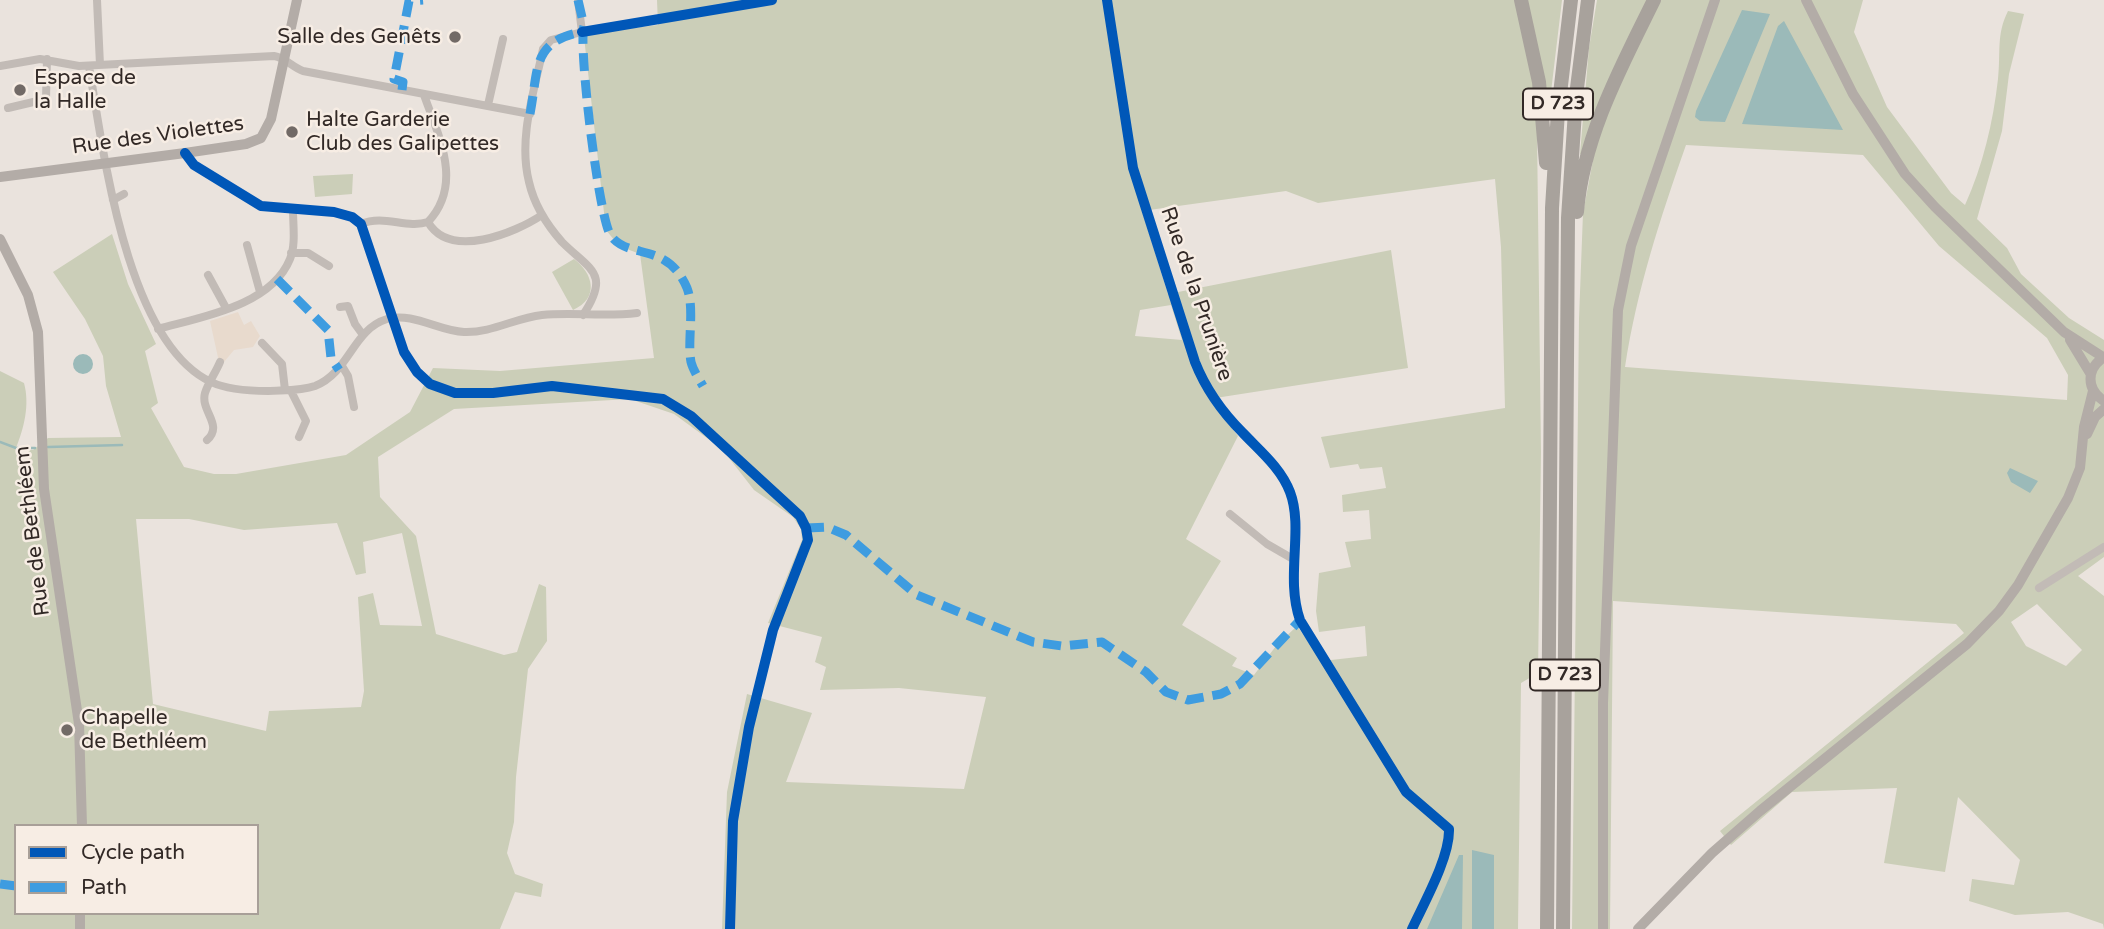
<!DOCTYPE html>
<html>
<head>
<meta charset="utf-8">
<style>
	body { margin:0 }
	#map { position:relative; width:2104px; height:929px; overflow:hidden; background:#eae3dd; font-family:"Varela Round",sans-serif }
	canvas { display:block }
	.legend { position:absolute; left:14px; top:824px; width:245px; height:91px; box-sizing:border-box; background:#f7ede4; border:2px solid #a89f98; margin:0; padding:9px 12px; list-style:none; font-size:21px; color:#322926 }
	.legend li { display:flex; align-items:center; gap:14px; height:35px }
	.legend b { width:35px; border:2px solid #a89f98 }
</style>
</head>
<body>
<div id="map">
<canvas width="2104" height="929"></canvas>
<ul class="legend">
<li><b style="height:9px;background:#0057b8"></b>Cycle path</li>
<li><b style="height:9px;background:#3e9ce0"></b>Path</li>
</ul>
</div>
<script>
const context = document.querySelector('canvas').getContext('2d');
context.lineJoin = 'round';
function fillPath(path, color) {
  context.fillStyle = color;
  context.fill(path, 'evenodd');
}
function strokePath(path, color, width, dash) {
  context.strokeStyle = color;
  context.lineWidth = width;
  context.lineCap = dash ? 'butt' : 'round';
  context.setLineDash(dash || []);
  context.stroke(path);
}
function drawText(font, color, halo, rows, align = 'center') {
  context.font = font + ' "Varela Round",sans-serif';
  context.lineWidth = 5;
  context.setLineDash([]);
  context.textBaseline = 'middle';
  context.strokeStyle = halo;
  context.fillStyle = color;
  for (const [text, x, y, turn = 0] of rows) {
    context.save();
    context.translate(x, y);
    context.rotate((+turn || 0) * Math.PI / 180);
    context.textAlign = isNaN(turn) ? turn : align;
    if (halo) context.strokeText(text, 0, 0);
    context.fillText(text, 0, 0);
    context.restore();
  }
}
fillPath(new Path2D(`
	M657,0H1562L1548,117L1537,133L1541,452L1538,673L1521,683L1518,929H722L727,792L747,694L812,713L786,782L964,789L986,697L899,688L820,690L826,667L815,662L822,637L768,623L802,540L801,529L793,517L754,490L722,449L674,414L630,399L454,409L378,457L380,497L416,536L436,634L504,655L517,652L539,584L546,587L547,641L528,669L516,777L514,822L507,853L515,874L543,884L541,897L515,892L500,929H0V371L24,383C30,405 24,428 16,448L33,450L48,438L121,437L106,386L103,356L85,319L53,272L112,234L128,284L156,344L145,351L158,403L151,408L184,467L214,474H236L346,455L410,412L433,368L500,371L654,358L640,254L619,246L606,230L584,37L589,33L658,25ZM1495,179L1501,247L1505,408L1321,437L1330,468L1358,464L1360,469L1382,467L1386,488L1342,495L1343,512L1369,510L1371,539L1345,542L1351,567L1319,573L1316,611L1319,632L1365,626L1367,656L1322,661L1297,626L1276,646L1254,675L1232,666L1237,658L1182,625L1221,561L1186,539L1238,436L1209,399L1408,368L1391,250L1168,294L1142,211L1286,191L1318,203ZM1171,305L1182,340L1135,336L1140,310ZM136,519H189L244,530L337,523L356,575L366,573L363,542L402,533L422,626L380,625L373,593L358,597L364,691L361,707L269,711L266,731L153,704ZM16,826H257V913H16Z
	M1597,0H1863L1854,32L1887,107L1951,193L1965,205C1983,165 1993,123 1998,79C2001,52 1996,35 2008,11L2024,14L2009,74L2002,131L1977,219L2007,248L2021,274L2069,318L2104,340V557L2078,576L2104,596V929L2103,924L2068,912L2015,915L1969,901L1972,879L2014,885L2020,860L1958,797L1945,872L1884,863L1897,788L1792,792L1731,845L1720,831L1964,633L1956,624L1613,601L1610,929H1572L1579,319L1583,213L1593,160L1580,154L1589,48ZM1686,145L1863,155L1939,246L2047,338L2068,375L2067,400L1625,367C1637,289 1660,219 1686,145ZM2037,604L2082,650L2066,666L2026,646L2011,622Z
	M353,174L352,194L315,197L313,176Z
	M574,259C593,273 600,298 573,310L552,272Z`), '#cbceb8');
fillPath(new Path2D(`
	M238,312L244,325L251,321L260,336L253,347L234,350L224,362H219L210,321Z`), '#e8dacd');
fillPath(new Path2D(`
	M1742,10L1770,14L1725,122L1700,121L1695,117L1696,111Z
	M1784,21L1843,130L1742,124L1778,26Z
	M73 364a10 10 0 1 1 20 0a10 10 0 1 1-20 0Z
	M2010,468L2038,481L2030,493L2011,482L2007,473Z
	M1472,850L1494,855V929H1472Z
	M1459,855H1463L1462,929H1427Z`), '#9bbab9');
strokePath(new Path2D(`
	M0,442L16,448H35
	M48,447L122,445`), '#9bbab9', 2.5);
strokePath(new Path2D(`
	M97,0L100,65
	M578,0L582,32L551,40L543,49C534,92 518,139 529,182C534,204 547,225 562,242C590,270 611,273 583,315
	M1107,0L1133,168L1195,362C1206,390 1222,412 1243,433C1260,451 1281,468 1290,492C1304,529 1285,577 1300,620L1406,792L1449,829C1450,857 1424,903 1412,929
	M0,66L40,59L79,66L274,56C286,58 292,67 303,71L530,114
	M89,66C103,149 126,342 211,382C228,390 250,391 268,391C284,390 301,391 315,386C349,373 353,329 387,319C413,312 439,331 464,332C492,333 515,318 542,315C573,312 605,317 637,313
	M424,95C438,135 464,184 428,222
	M488,105L503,39
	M8,108L46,99L47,59
	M185,153L194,165L261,206L334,212L352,217L361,224L404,352L417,372L430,384L455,393H493L552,386L663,399L691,416L800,516L806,528L808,540L773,630L749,727L733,821L730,929
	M113,200L124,194
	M361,224C384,214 406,229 428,222C450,260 515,233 542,215
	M247,245L260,292
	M291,253H308L329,266
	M208,275L226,308
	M340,307L348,306L355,324L363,335
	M158,329C201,317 271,306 290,259C296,245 293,225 293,210
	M262,343L282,364L285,390
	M342,366L348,376L354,407
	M291,391L306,421L299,437
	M207,440C224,425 200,411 205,393C208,383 216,372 220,362
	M1230,514L1267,544L1293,559
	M2039,588L2104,547`), '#c2bbb6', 8);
strokePath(new Path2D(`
	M1806,0L1853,94L1905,174L1935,207L2064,332L2103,357
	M0,177L185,153L246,144L261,138L271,119L297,0
	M0,239L28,295L38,332L44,489L79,724L82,826
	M2070,340L2090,373
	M2104,357C2086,369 2086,389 2104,401
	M2087,434L2095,417L2104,409
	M80,929V913
	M1603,929V703L1618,310L1631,246L1715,0
	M1638,929L1712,853L1760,811L1967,644L1999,611L2018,585L2068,498L2080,468L2084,427L2093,391`), '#b3aca7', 10);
strokePath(new Path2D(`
	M1521,0L1539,82L1546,163
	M1577,212C1583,137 1621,67 1654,0
	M1547,929L1552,208L1558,111L1571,0
	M1563,929L1568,218L1576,96L1588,0`), '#a8a29c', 14);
strokePath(new Path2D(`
	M578,0L584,26C578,46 599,220 611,236C629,260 667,241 687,288C695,309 687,340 691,362C693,370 699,379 703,386
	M402,90L403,82L394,79L409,1L423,0
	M530,114C539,67 531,40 587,31
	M277,279L328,330L331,358L339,370
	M806,528L827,527L846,535L917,595L1033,642L1062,646L1102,642L1146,672L1166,692L1188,700L1221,694L1240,684L1300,620
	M0,884L16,886`), '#3e9ce0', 9, [18, 9]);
strokePath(new Path2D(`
	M1107,0L1133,168L1195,362C1206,390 1222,412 1243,433C1260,451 1281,468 1290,492C1304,529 1285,577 1300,620L1406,792L1449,829C1450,857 1424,903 1412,929
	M582,32L772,0
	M185,153L194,165L261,206L334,212L352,217L361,224L404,352L417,372L430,384L455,393H493L552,386L663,399L691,416L800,516L806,528L808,540L773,630L749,727L733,821L730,929`), '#0057b8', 10);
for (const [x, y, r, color] of [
	[455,37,7,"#726a66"],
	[20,90,7,"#726a66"],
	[292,132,7,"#726a66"],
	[67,730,7,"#726a66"]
]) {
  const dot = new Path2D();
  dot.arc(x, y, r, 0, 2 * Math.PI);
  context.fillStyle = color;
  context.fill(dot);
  strokePath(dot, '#f7ede4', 2.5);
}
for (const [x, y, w] of [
	[1558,104,70],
	[1565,675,70]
]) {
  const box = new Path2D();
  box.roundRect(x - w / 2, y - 15.5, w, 31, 5);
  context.fillStyle = '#f7ede4';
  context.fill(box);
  strokePath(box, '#322926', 2);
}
drawText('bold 19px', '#322926', null, [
	["D 723",1558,104],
	["D 723",1565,675]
]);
drawText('21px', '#322926', '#f7ede4', [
	["Salle des Genêts",441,37,"right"],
	["Espace de",34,78],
	["la Halle",34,102],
	["Halte Garderie",306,120],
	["Club des Galipettes",306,144],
	["Chapelle",81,718],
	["de Bethléem",81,742]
], 'left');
drawText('21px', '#322926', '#f7ede4', [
	["Rue des Violettes",158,136,-8],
	["Rue de la Prunière",1196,294,71],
	["Rue de Bethléem",33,531,-97]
]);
</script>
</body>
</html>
